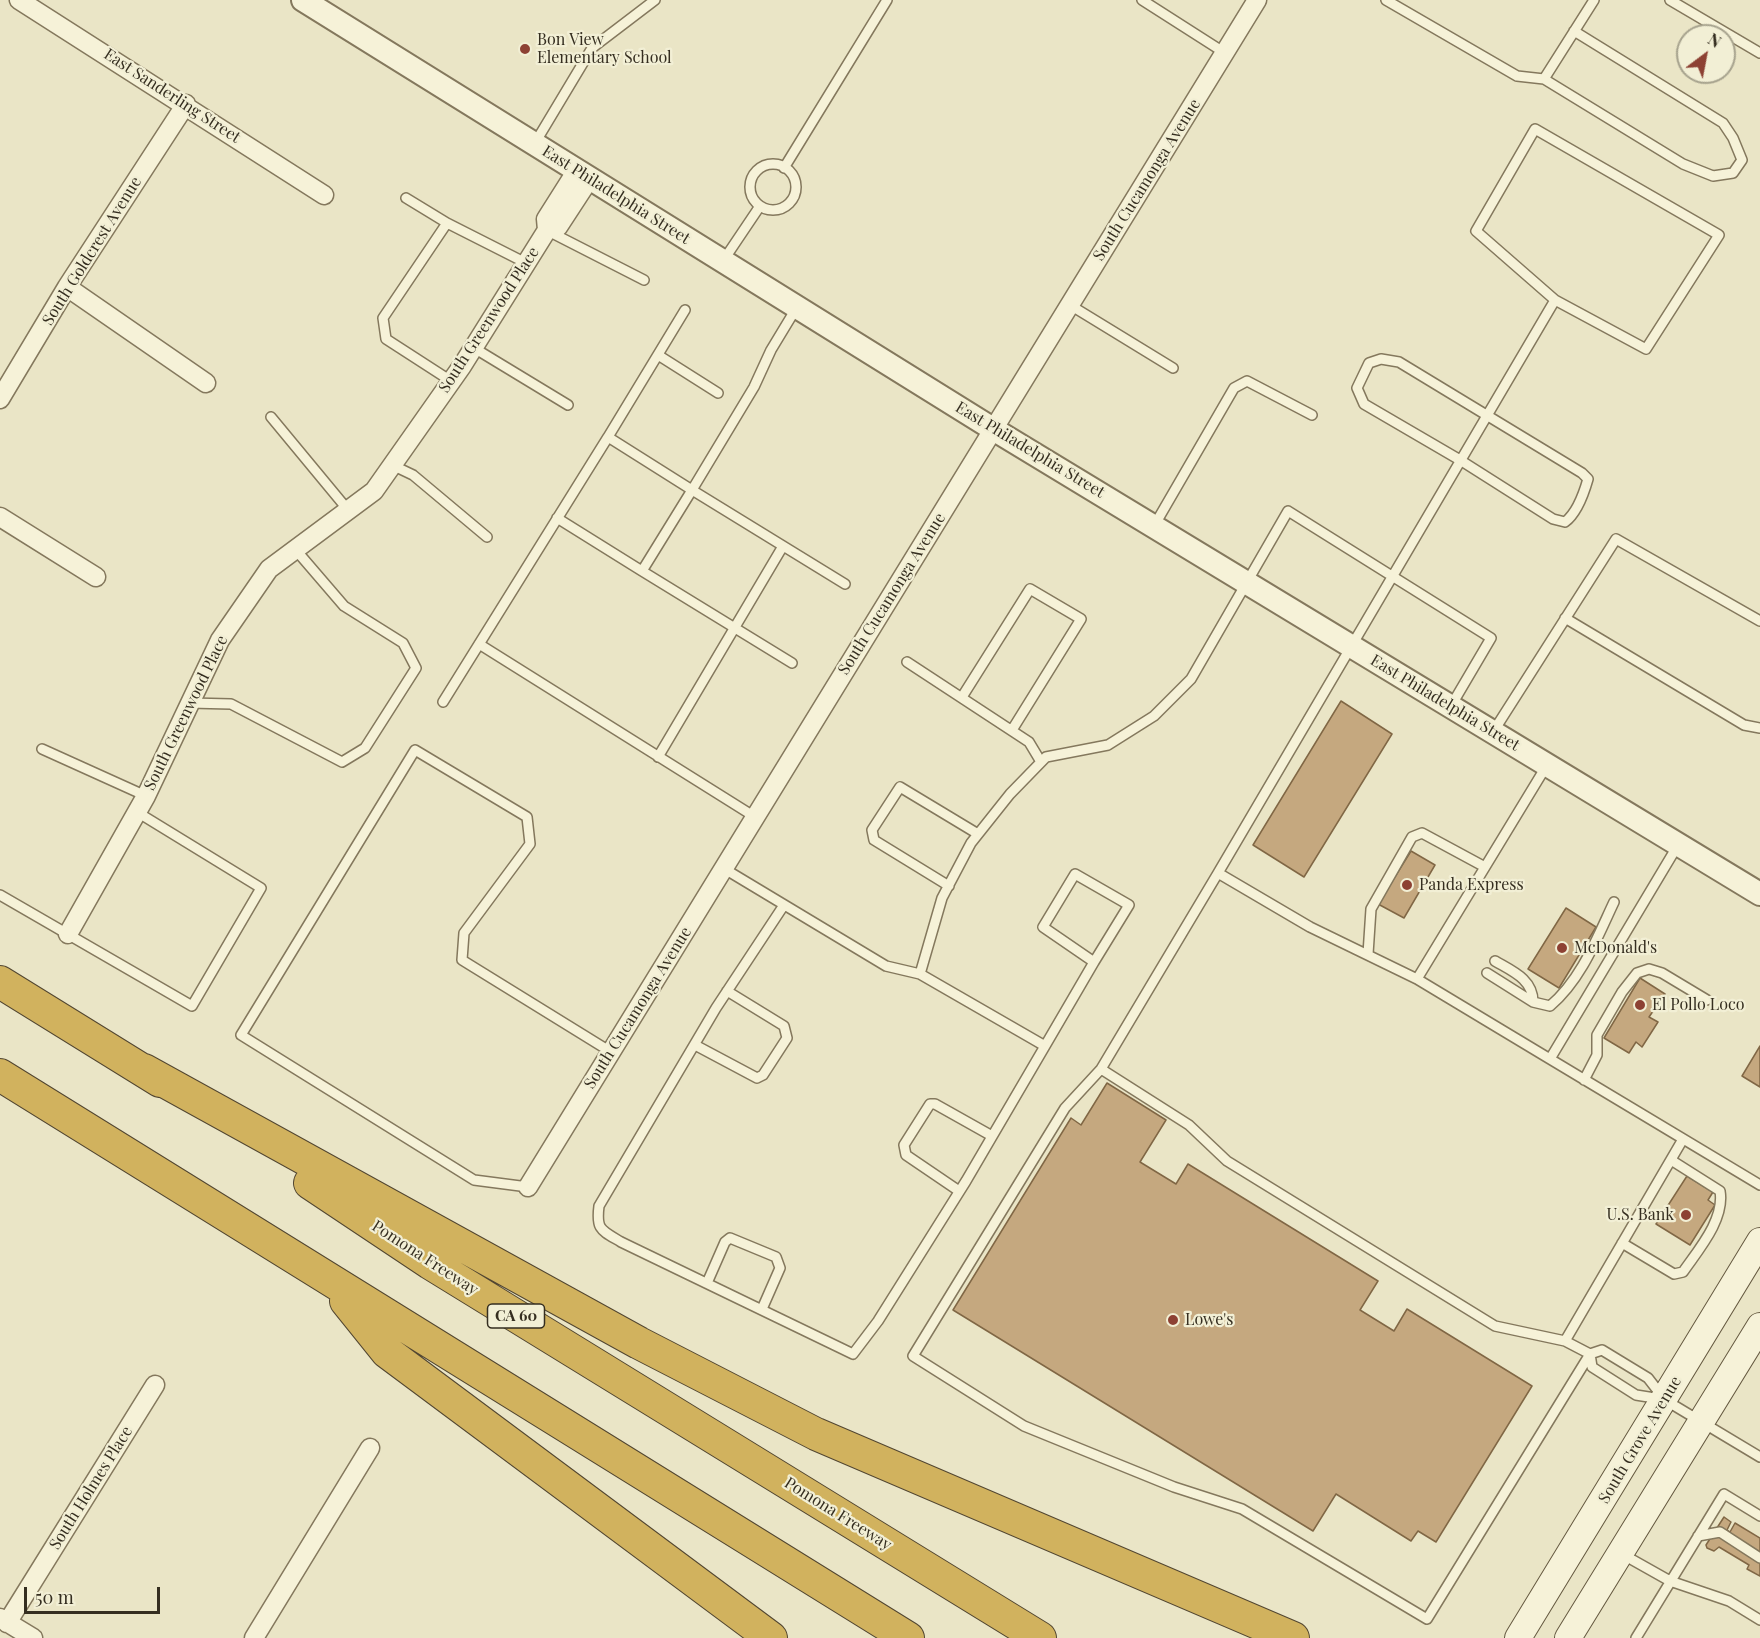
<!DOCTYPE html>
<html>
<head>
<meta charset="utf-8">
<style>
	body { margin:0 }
	#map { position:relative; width:1760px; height:1638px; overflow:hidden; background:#eae5c6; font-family:"Playfair Display",serif }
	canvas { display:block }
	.north { position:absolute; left:1676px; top:24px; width:60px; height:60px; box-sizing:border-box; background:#f2efd5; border:2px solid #a6a28d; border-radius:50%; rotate:32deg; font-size:16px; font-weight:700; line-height:24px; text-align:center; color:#352e20 }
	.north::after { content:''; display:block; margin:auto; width:21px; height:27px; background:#8d4133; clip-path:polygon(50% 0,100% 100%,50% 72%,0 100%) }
	.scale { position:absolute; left:24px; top:1587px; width:136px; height:27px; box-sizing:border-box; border:3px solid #352e20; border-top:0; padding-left:8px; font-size:18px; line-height:21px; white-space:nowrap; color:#352e20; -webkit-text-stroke:4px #f2efd5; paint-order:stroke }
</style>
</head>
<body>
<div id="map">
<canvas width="1760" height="1638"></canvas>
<div class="north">N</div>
<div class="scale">50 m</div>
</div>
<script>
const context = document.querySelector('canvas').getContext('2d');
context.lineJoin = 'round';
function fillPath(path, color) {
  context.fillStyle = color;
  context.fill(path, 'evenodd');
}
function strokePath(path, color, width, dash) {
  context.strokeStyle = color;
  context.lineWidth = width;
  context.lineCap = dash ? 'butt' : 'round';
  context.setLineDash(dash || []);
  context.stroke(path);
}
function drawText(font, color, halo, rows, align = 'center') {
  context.font = font + ' "Playfair Display",serif';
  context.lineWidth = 4.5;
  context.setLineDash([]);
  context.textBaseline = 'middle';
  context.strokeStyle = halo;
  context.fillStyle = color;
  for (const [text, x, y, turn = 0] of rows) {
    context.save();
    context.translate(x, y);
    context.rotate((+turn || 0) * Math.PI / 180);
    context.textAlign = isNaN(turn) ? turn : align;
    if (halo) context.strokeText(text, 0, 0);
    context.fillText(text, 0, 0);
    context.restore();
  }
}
const building = new Path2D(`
	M1341,701L1392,734L1304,877L1253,845Z
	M1411,851L1435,865L1404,918L1378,904Z
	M1566,908L1596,927L1559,988L1528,969Z
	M1640,978L1665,994L1649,1017L1658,1022L1642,1047L1636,1042L1629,1053L1604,1038Z
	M1760,1046V1087L1742,1076Z
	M1107,1083L1166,1120L1140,1162L1176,1184L1188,1164L1378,1281L1360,1310L1394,1331L1407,1309L1532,1386L1436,1542L1418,1531L1411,1541L1336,1494L1313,1531L953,1310L1071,1118L1081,1125Z
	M1687,1176L1713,1192L1708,1200L1715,1205L1690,1245L1656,1224Z
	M1724,1517L1731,1522L1727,1530L1730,1532L1735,1523L1760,1538V1576L1747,1569L1749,1565L1719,1547L1714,1551L1707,1548L1706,1545Z`);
fillPath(building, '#c5a87f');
strokePath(building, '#806745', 1.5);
const service = new Path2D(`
	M1142,0L1225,53
	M1386,0L1517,76L1544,79L1594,0
	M1670,0L1760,53
	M1544,79L1683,164L1713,176L1733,173L1742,160L1733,138L1723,123L1574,31
	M535,143L592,48L655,0
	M750 187a23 23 0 1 1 46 0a23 23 0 1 1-46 0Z
	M784,168L887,0
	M406,198L447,223
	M550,232L644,280
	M723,261L760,206
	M1070,305L1173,368
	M474,348L568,405
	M658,355L718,393
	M1381,359L1399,362L1582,473L1588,479C1584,493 1577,513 1565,522L1553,519L1460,460L1364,404L1357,388L1369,363Z
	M451,381L386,339L383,318L447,223L526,263
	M271,417L348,510
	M608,437L685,310
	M392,465L413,475L487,537
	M557,518L642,571
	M1154,526L1234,388L1247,381L1312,415
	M1565,618L1744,725L1760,728
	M479,644L755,817
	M907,662L1029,742L1041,762
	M792,663L642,571L692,490L845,584
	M962,697L1030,589L1081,619L1012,730
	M443,702L608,437L692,490L754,387L771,350L797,307
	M190,703L231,704L342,762L365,748L416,668L403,643L344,606L295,549
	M1493,732L1616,539L1760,621
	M42,749L146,796
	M658,757L783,546
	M1547,765L1417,979L1550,1059
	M1678,845L1550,1059L1760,1185
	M723,868L886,966L920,974L942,898L971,843L1010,794L1046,757L1108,745L1154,716L1191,679L1288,511L1491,638L1451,706
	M1218,873L1101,1069L1065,1108L913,1356L1024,1426L1174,1487L1242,1509L1427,1619L1590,1354L1602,1350L1648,1378L1665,1400L1760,1457
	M949,886L874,840L872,830L900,787L978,834
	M0,895L192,1006L261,888L137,812
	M784,905L716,1008L599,1206C596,1230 601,1230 621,1242L853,1354L878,1321L966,1181L1045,1046L920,974
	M1368,954L1371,909L1412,837L1422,833L1485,867
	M1495,961C1512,971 1533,979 1533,1002
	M1487,973L1533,1002L1550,1006C1581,980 1597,938 1614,902
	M1417,979L1310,927L1218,873L1555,300L1646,349L1719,235L1535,129L1476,231L1555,300
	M695,1045L757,1078L763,1075L787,1038L784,1026L727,991
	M1045,1046L1094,962L1043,927L1075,874L1129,905L1094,962
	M1101,1069L1189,1125L1227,1161L1495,1326L1565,1341L1590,1354
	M1584,1080L1597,1055V1035L1622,992L1637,973L1649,969L1662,973L1707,1000
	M528,1187L474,1180L241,1035L415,750L527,817L530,844L464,933L462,960L611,1052
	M959,1191L906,1155L904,1145L930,1104H935L992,1136
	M1622,1243L1674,1274L1683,1272C1699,1249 1725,1219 1720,1191L1671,1160
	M707,1283L725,1242L730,1238L776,1257L780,1268L762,1309
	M1565,1341L1683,1139
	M1590,1354L1592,1367L1636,1395L1661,1399
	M1698,1536L1720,1532L1760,1558
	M1622,1554L1670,1581L1729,1601L1760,1620
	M1636,1638L1724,1494L1760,1516`);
const minor = new Path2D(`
	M19,0L324,195
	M547,230L558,227L590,178
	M67,287L206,383
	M0,399L67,287L186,104
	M0,517L96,577
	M68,934L146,796L220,640L269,569L374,491L462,366L547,230L546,219L577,170
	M528,1187L1257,0
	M0,1618L33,1638
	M7,1623L155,1385
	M254,1638L370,1448`);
const tertiary = new Path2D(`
	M303,0L993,429L1760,894`);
const secondary = new Path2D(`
	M1518,1638L1760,1241
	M1568,1638L1760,1326`);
const motorway = new Path2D(`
	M0,982L160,1081
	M144,1070L639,1343L816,1434L1293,1638
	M0,1075L908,1638
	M310,1183L430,1263L1040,1638
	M346,1301L387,1352L771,1638`);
strokePath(service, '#84785d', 12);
strokePath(minor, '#84785d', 21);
strokePath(tertiary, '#84785d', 26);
strokePath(secondary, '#655940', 28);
strokePath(motorway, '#524631', 34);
strokePath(service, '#f6f2d8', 9);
strokePath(minor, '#f6f2d8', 18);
strokePath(tertiary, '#f6f2d8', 22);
strokePath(secondary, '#f6f2d8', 26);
strokePath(motorway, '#d1b25e', 32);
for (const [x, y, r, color] of [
	[525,49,6,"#8d4133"],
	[1407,885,6,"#8d4133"],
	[1562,948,6,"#8d4133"],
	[1640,1005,6,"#8d4133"],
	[1686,1215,6,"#8d4133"],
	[1173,1320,6,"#8d4133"]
]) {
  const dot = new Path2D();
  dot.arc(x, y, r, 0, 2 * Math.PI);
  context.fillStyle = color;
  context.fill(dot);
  strokePath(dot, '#f2efd5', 2);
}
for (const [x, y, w] of [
	[516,1316,57]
]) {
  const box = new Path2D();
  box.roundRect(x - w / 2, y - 12, w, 24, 4.5);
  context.fillStyle = '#f2efd5';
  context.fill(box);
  strokePath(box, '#352e20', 1.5);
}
drawText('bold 15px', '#352e20', null, [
	["CA 60",516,1316]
]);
drawText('16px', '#352e20', '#f2efd5', [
	["Bon View",537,40],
	["Elementary School",537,58],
	["Panda Express",1419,885],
	["McDonald's",1574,948],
	["El Pollo Loco",1652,1005],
	["U.S. Bank",1674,1215,"right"],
	["Lowe's",1185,1320]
], 'left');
drawText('16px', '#352e20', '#f2efd5', [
	["East Sanderling Street",172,96,33],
	["South Cucamonga Avenue",1147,180,-58],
	["East Philadelphia Street",616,195,32],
	["South Goldcrest Avenue",92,251,-58],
	["South Greenwood Place",489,320,-57],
	["East Philadelphia Street",1030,450,31],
	["South Cucamonga Avenue",892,594,-58],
	["East Philadelphia Street",1445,703,31],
	["South Greenwood Place",186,713,-64],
	["South Cucamonga Avenue",638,1008,-58],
	["Pomona Freeway",425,1258,33],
	["South Grove Avenue",1640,1440,-59],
	["South Holmes Place",91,1488,-58],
	["Pomona Freeway",838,1514,32]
]);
</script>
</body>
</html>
